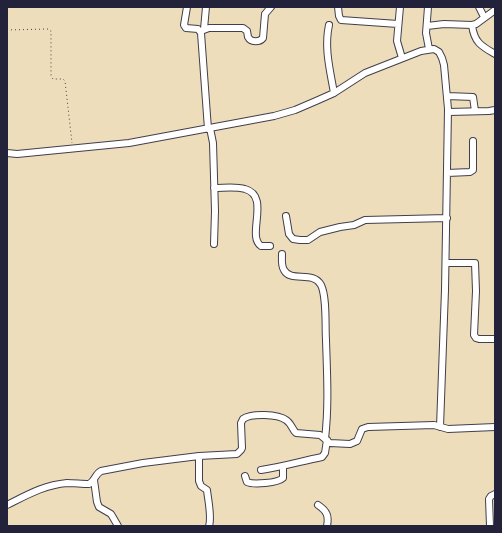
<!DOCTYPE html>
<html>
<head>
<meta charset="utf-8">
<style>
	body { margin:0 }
	#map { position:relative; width:502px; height:533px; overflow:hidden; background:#eeddba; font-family:Dekko,sans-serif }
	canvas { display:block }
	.frame { position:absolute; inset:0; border:8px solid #22223b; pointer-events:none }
</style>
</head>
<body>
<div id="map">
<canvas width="502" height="533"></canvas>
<div class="frame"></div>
</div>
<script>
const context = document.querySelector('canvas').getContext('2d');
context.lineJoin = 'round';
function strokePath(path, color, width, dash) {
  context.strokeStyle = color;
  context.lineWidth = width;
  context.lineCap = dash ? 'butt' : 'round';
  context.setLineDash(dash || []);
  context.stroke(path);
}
const minor = new Path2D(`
	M187,7L184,25L186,28L198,29L201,33L208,129
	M338,7L339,16L341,20L398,24
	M400,7L397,41L402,58
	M428,7L426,33L429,49
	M479,7L484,17
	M329,25C324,48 330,70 334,93
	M472,25C474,42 481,46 495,54
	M427,26L444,24L472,25L476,24L495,10
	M204,29L206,7
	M201,31L209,28H243L247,31C247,31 248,37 248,37C251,43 260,42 263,38L265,14L271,7
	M447,96L473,97L475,111
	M448,112L489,111L495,110
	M210,128L213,143L215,211L214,244
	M7,153L17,154L129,143L274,116L295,110L316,101L334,93L365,73L421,51L434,49L439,52L442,58L444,65L448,109L445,290L440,427
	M447,173L470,172L473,170V141
	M214,188C224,188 235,186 245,189C271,196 246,236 261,246H270
	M286,216L289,234L293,239L300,240H308L320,232L340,227L354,225L365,220L447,218
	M282,254C282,259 281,265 284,270C291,283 313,270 321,285C327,297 325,326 326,340C327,373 329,405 325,439
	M446,263H475L476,291L474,335L476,338L479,339H495
	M199,456V481L201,486L207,490C208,500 212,517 209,526
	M261,470C282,467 302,461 322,457L325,453L327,440
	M245,476L247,482C253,485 278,483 283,478V467
	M94,480L97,502L99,507L111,514L118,526
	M7,505C27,495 44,485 67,483C74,483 82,484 89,484C95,481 95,474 101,471L143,463L199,456L237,454L241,450L242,448L241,423L243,419C251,413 278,414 286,420C291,423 292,429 296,433L320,435L330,443L350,444L357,441L362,429L368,427L434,425L448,429L495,427
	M318,505C327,511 329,516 327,526
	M490,526L489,499L491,496L495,494`);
strokePath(minor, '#413e4e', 8);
strokePath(new Path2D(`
	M7,30L48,29L51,31V76L53,79H63L65,81L72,143`), '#413e4e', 1, [1, 3]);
strokePath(minor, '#fff', 6);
</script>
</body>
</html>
